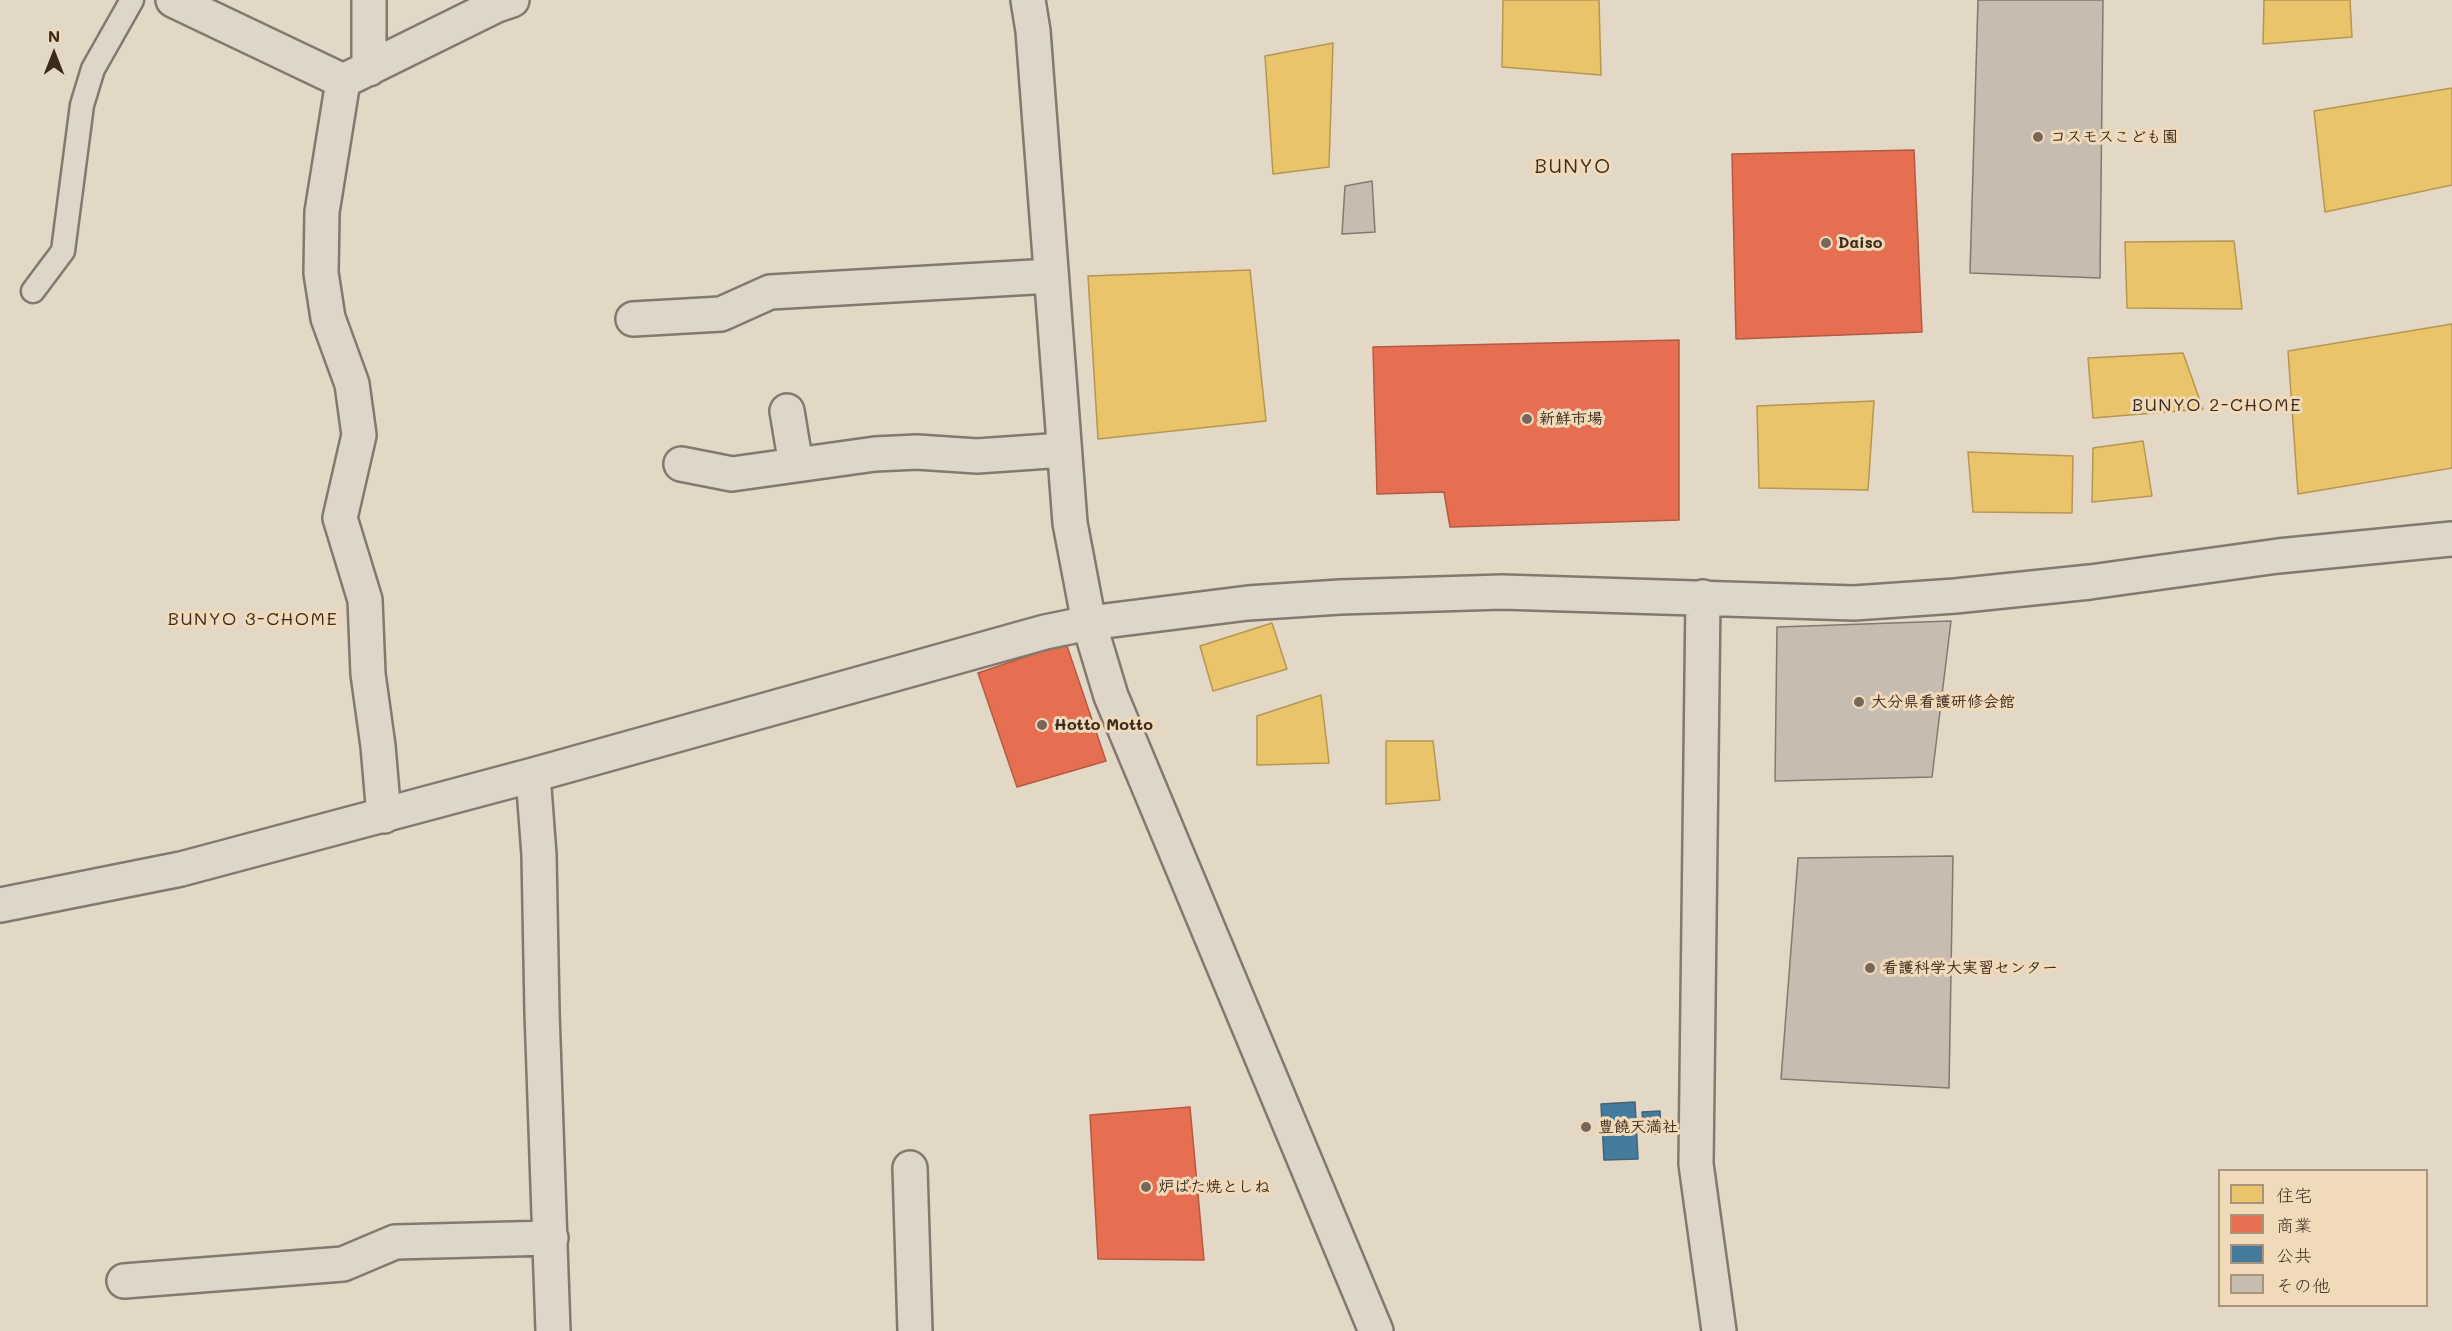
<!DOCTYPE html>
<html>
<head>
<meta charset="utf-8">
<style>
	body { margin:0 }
	#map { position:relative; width:2452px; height:1331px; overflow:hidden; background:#e3d7c6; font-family:Mali,"Klee One",sans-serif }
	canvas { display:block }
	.legend { position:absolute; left:2218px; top:1169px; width:210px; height:138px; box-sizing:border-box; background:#f0dab9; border:2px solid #a8947b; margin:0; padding:8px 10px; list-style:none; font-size:18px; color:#3b2a1e }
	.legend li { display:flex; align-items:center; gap:12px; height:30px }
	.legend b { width:30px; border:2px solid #a8947b }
	.north { position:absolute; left:24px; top:24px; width:60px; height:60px; -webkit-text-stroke:4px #f0dab9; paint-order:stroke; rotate:0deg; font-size:16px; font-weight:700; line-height:24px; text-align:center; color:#3b2a1e }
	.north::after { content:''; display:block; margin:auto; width:21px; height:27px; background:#3b2a1e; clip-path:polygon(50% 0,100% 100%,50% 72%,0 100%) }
</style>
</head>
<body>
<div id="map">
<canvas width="2452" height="1331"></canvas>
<ul class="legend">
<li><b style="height:16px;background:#e9c46a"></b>住宅</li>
<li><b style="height:16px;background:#e76f51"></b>商業</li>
<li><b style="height:16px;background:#457b9d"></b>公共</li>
<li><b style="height:16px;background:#c6bdb0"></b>その他</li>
</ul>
<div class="north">N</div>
</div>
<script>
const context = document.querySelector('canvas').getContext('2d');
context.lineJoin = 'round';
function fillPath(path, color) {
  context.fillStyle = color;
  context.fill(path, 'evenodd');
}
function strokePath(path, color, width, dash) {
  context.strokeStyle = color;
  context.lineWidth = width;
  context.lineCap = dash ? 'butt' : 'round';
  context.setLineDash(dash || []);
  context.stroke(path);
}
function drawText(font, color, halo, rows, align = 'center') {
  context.font = font + ' Mali,"Klee One",sans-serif';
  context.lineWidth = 6;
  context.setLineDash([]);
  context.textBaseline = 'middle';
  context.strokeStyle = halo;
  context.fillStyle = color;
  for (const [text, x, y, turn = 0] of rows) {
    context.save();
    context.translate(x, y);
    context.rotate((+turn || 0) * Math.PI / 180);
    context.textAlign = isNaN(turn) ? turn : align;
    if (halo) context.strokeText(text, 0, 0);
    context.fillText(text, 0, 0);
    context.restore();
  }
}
const homes = new Path2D(`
	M1503,0H1599L1601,75L1502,67Z
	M2264,0H2350L2352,37L2263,44Z
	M1333,43L1329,167L1273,174L1265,56Z
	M2452,88V185L2325,212L2314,111Z
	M2234,241L2242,309L2127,308L2125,242Z
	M1250,270L1266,421L1098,439L1088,276Z
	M2452,324V468L2298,494L2288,351Z
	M2183,353L2203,409L2093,418L2088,358Z
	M1874,401L1868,490L1759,488L1757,406Z
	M2143,441L2152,496L2092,502L2093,448Z
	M1968,452L2073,456L2072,513L1973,512Z
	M1272,623L1287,669L1213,691L1200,646Z
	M1321,695L1329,763L1257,765V716Z
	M1386,741H1433L1440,800L1386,804Z`);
fillPath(homes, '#e9c46a');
strokePath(homes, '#b59653', 1.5);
const shops = new Path2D(`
	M1914,150L1922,332L1736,339L1732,154Z
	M1679,340V520L1450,527L1444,492L1377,494L1373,347Z
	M1066,643L1106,761L1017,787L978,673Z
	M1190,1107L1204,1260L1098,1259L1090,1115Z`);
fillPath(shops, '#e76f51');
strokePath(shops, '#b35a42', 1.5);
const public = new Path2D(`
	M1635,1102L1638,1159L1604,1160L1601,1104Z
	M1660,1111L1661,1134H1644L1642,1112Z`);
fillPath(public, '#457b9d');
strokePath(public, '#426377', 1.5);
const building = new Path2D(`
	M1978,0H2103L2100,278L1970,273Z
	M1372,181L1375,232L1342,234L1345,186Z
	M1951,621L1932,777L1775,781L1777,627Z
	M1953,856L1949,1088L1781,1079L1798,858Z`);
fillPath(building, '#c6bdb0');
strokePath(building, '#82796f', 1.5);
const service = new Path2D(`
	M33,291L63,251L82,105L93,69L132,0`);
const minor = new Path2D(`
	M173,0L343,81
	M369,0V69
	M633,319L721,314L770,292L1051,276
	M787,411L796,465
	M681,464L732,474L875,454L917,452L977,456L1064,450
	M1703,597L1696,1164L1719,1331
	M533,775L539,855L542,1012L553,1331
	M384,816L378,746L368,674L365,600L340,518L359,435L352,384L328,318L321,273L322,212L343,81L497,5L512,0
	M0,905L181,869L533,775L1045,632L1089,623L1248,603L1340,597L1502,592L1854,603L1955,596L2090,582L2278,556L2452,539
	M910,1168L915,1331
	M124,1281L343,1264L395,1242L551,1238`);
const tertiary = new Path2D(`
	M1028,0L1033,31L1070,523L1089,623L1111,696L1376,1331`);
strokePath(service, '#82796f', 27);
strokePath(minor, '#82796f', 38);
strokePath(tertiary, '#82796f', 38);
strokePath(service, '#dfd6ca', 22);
strokePath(minor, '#dfd6ca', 33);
strokePath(tertiary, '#dfd6ca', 33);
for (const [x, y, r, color] of [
	[2038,137,6,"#766759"],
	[1826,243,6,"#766759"],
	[1527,419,6,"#766759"],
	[1859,702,6,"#766759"],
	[1042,725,6,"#766759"],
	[1870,968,6,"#766759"],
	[1586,1127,6,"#766759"],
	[1146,1187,6,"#766759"]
]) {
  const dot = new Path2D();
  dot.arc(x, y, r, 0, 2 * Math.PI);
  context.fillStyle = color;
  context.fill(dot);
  strokePath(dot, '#f0dab9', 2);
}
drawText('bold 16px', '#3b2a1e', '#f0dab9', [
	["コスモスこども園",2050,137],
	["Daiso",1838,243],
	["新鮮市場",1539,419],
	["大分県看護研修会館",1871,702],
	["Hotto Motto",1054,725],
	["看護科学大実習センター",1882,968],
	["豊饒天満社",1598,1127],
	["炉ばた焼としね",1158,1187]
], 'left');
context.letterSpacing = '1.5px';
drawText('18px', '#3b2a1e', '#f0dab9', [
	["BUNYO 2-CHOME",2217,405],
	["BUNYO 3-CHOME",253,619]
]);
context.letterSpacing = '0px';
context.letterSpacing = '1.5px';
drawText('20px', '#3b2a1e', '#f0dab9', [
	["BUNYO",1573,167]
]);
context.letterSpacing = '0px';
</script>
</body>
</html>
